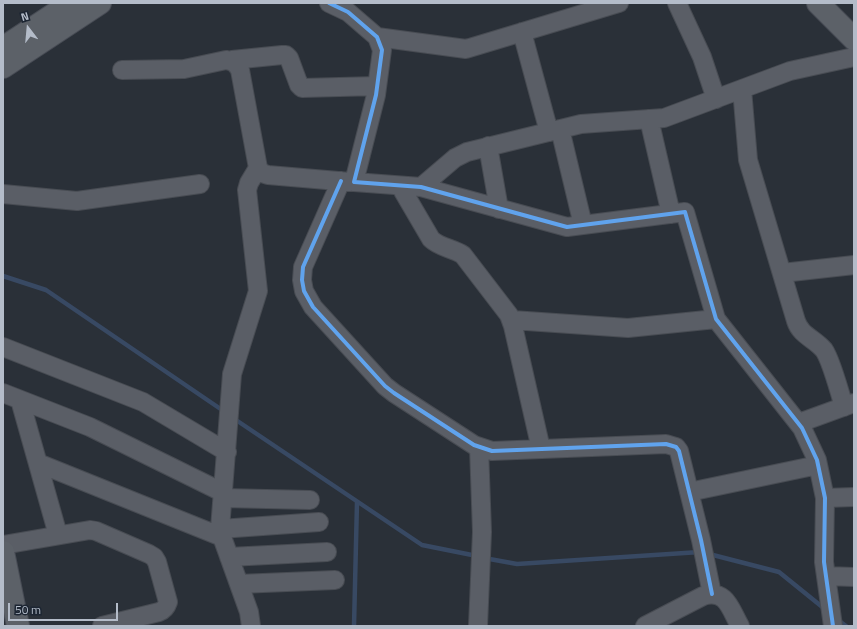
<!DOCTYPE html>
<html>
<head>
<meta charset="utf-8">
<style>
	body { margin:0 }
	#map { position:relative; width:857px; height:629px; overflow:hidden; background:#2a3038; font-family:"Titillium Web",sans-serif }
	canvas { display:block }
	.frame { position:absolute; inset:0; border:4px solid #b4bcc9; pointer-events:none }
	.north { position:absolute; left:8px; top:8px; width:40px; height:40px; -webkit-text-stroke:3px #1d2633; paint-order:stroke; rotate:344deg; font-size:11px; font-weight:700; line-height:16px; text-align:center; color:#b4bcc9 }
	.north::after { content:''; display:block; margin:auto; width:14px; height:18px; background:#b4bcc9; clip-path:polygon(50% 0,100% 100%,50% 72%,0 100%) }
	.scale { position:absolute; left:8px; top:603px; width:110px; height:18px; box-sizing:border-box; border:2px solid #b4bcc9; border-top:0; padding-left:5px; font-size:12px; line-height:14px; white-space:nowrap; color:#b4bcc9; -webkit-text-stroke:3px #1d2633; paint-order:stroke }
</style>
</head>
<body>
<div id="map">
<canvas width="857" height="629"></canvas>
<div class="frame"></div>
<div class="north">N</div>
<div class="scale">50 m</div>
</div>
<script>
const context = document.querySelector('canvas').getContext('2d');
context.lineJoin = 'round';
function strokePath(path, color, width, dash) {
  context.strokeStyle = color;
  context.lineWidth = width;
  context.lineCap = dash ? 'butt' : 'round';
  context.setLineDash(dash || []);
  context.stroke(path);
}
strokePath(new Path2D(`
	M3,276L46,290L225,412
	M233,418L422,545L477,556
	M709,554L779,572L826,610
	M484,558L517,564L700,552
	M838,620L846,626
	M354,626L357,502`), '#384963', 4.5);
const minor = new Path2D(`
	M329,3L348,12L377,37L382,50L376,95L354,182L421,187L567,227L685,212L716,319L802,428L817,460L825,498L824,562L833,626
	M677,3L702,57L716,99
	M522,32L549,132
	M377,37L466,49L619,3
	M232,60L282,55H286L289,58L299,85L302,88L377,86
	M122,70L184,69L226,60C233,61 236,63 240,70L258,168L262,173L268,175L350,182
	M742,89L748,160L796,321C801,336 814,338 824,350C831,360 840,393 844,407
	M649,119L671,214
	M560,129L583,225
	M488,146L499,209
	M341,181L303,267L302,280L304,291L313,307L385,386L394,393L474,445L492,451L666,444L676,447L679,451L701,540L712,594
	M400,186L431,239C440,248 453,248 463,255L509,315L513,326L541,449
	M421,187L455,158L467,152L581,124L664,118L790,71L854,57
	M3,194L77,201L200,184
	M782,273L854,265
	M512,320L628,328L716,319
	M3,347L143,402L227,452
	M3,393L90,427L224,493
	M20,400L58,535
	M799,423L854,403
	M38,463L222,537
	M689,492L818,465
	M223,498L310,500
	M825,498L854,497
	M220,529L319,522
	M3,545L90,530L96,531L149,554L154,557L157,562L168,602C166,608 164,610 159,612L102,626
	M229,557L327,552
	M826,576L854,577
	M239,584L335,580
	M251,626L249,612L222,537L220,529L232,374L258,291L247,190L249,183L258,168
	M478,626L482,532L479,447
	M645,626L703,596C727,589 730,609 740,626`);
const major = new Path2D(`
	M818,3L854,39
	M3,48L71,3
	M3,67L100,3
	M3,552L18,626`);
strokePath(minor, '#484c53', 20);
strokePath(major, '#484c55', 24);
strokePath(minor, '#5a5e66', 18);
strokePath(major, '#5c6168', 22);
strokePath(new Path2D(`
	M329,3L348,12L377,37L382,50L376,95L354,182L421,187L567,227L685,212L716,319L802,428L817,460L825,498L824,562L833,626
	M341,181L303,267L302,280L304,291L313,307L385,386L394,393L474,445L492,451L666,444L676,447L679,451L701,540L712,594`), '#60a3ed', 4);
</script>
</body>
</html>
